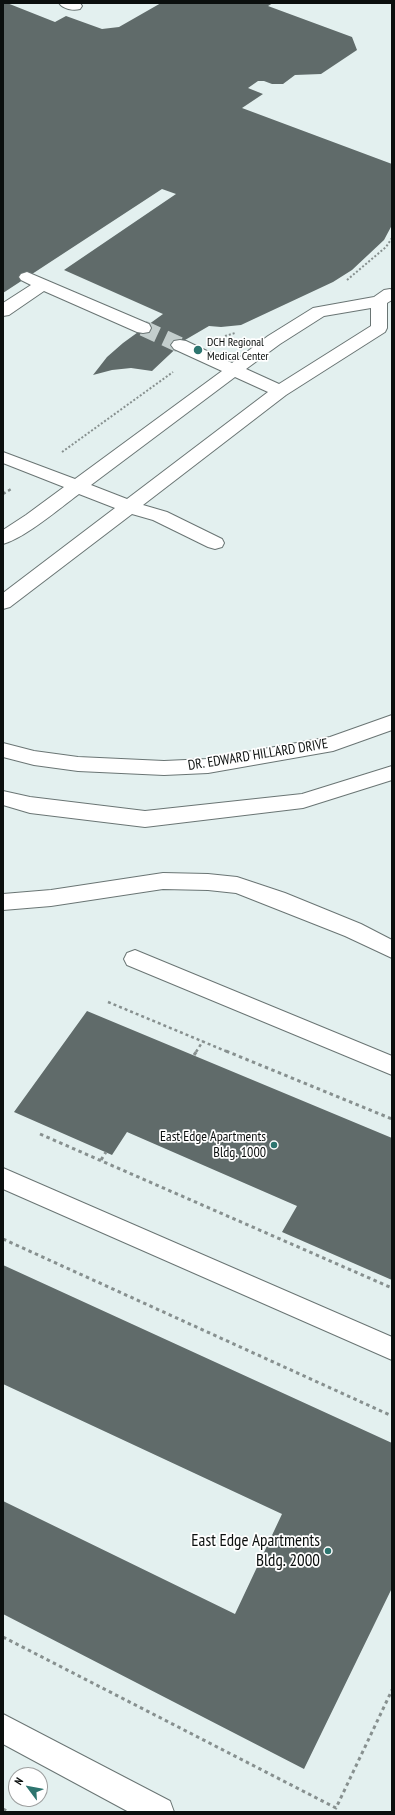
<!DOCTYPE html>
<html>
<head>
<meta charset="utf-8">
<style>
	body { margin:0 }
	#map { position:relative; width:395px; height:1815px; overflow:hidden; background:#e3f0ef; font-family:"PT Sans Narrow",sans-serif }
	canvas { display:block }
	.frame { position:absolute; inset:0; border:4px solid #0b0f0e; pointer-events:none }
	.north { position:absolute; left:8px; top:1767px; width:40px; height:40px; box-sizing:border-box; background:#fff; border:1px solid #9d9f9f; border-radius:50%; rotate:302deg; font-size:11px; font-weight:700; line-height:16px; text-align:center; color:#0b0f0e }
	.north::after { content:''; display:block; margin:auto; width:14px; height:18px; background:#2d756f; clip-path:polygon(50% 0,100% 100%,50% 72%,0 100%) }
</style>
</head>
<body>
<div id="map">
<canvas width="395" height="1815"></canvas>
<div class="frame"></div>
<div class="north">N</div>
</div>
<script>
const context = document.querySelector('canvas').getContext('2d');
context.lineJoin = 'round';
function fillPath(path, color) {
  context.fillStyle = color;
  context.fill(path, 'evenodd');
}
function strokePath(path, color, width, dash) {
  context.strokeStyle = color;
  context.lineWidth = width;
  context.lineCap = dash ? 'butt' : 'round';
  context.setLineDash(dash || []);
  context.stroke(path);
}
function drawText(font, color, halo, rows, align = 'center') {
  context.font = font + ' "PT Sans Narrow",sans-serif';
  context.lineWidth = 3.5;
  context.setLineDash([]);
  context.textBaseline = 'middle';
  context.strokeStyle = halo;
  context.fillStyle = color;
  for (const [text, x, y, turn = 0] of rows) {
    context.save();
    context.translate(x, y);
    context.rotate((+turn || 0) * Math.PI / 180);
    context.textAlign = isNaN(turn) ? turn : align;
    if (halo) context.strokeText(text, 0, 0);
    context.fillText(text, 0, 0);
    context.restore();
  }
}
fillPath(new Path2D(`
	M3,3H7L55,22L66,16L102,29L119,27L161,3H273L268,6L352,37L357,50L321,74L295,75L283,84H272L264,81H258L248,88L263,94L242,108L392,164V225L384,240L352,270L333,282L241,325L221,327L209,326L185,340L152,371L131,368L112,370L93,375L107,357L123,343L163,314L64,270L176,194L162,189L3,293Z
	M87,1011L392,1138V1280L282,1232L297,1206L127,1132L112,1155L14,1112Z
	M3,1265L392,1443V1588L304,1769L3,1614V1501L235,1614L282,1514L3,1384Z`), '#606b6a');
strokePath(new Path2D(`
	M143,328L180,345`), '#c3cecd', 16, [16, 8]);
const minor = new Path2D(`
	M59,3H80L82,6L80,9C73,11 63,9 59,3Z
	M27,272L149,324L151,328L149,332L143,333L137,332L44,291L9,315L3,316V303L31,285L21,280L19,277L21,274Z
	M390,289L392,290V300L387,303V328L385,332L286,395L143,505L167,512L222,539L224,543L222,547L215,549L208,547L153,520L132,514L10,607L3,609V593L115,508L79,494C60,508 25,538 3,544V530L26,515L64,487L3,463V452L75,479L222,371L174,349L171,345L174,341L180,340L186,341L232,363L268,336L313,308L374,297L384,290ZM371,308V326L279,384L246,369L280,344L324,316ZM235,377L268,392L127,499L91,485Z
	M392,715V730L333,751L208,773L164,775L78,771L34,765L3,757V743L34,751L78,757L164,761L208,759L330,737Z
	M392,766V780L303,808L145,827L30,813L3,805V791L30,797L145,811L302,794Z
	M163,873L208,874L237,877L285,893L361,924L392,940V958L345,936L236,893L208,890L163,889L51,906L3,910V894L51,890Z
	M135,950L392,1056V1075L127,965L124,959L127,953Z
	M3,1168L392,1337V1360L3,1189Z
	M3,1714L170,1801L174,1812H129L3,1744Z`);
strokePath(minor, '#6a7574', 2);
strokePath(new Path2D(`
	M347,280L386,247L392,238
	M225,336L235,333
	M62,452L173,372`), '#87908f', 2, [2, 2]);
strokePath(new Path2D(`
	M3,494L11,489
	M108,1002L228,1052
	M196,1052L203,1041`), '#87908f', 2.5, [3, 3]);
strokePath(new Path2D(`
	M226,1051L392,1119
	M194,1055L197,1051
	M40,1134L392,1288
	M101,1160L106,1152
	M3,1239L392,1416
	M3,1637L336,1808L392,1690
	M3,1809L9,1812`), '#87908f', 3, [3.5, 3.5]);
fillPath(minor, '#fff');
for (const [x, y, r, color] of [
	[198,350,5,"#2d756f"],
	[274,1145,4,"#2d756f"],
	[328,1551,4,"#2d756f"]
]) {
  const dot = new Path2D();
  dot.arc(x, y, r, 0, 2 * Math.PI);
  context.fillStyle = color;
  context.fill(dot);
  strokePath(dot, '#fff', 1.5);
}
drawText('12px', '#0b0f0e', '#fff', [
	["DCH Regional",207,343],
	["Medical Center",207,357]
], 'left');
drawText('14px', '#0b0f0e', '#fff', [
	["DR. EDWARD HILLARD DRIVE",258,755,-9]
]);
drawText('14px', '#0b0f0e', '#fff', [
	["East Edge Apartments",266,1137],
	["Bldg. 1000",266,1153]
], 'right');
drawText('17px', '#0b0f0e', '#fff', [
	["East Edge Apartments",320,1541],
	["Bldg. 2000",320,1561]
], 'right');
</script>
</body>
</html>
